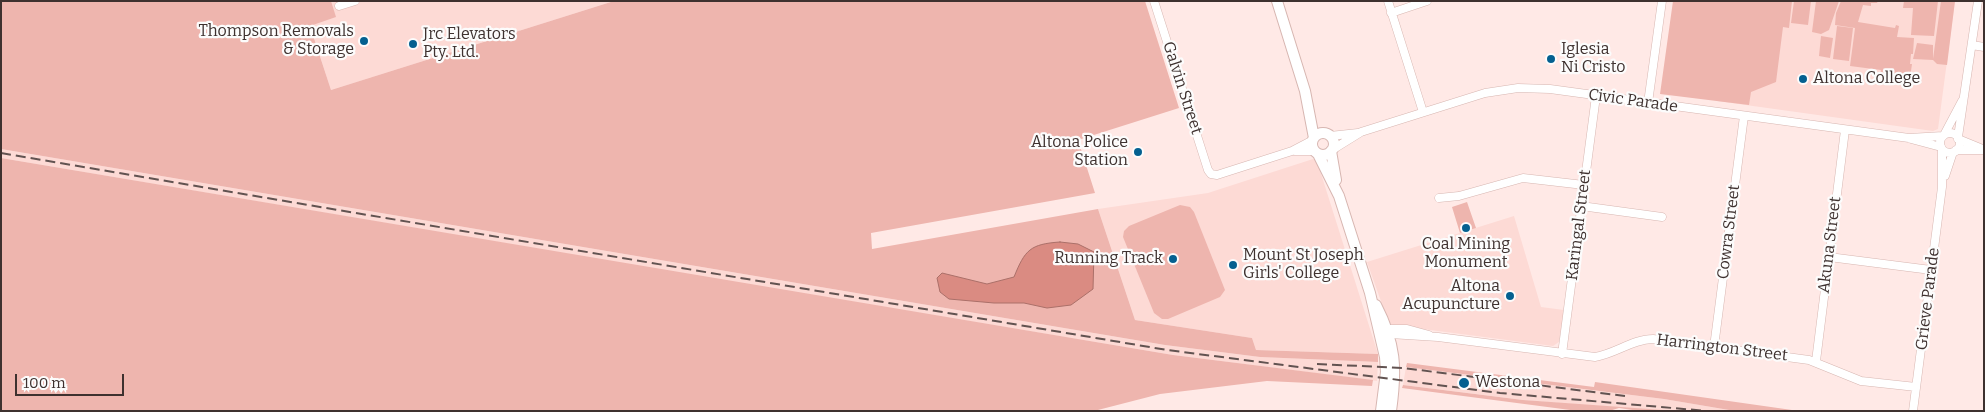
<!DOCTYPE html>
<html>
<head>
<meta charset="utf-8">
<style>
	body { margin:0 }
	#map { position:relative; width:1985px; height:412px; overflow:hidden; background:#ffe9e6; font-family:Bitter,serif }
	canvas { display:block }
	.frame { position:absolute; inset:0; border:2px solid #3e312f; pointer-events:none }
	.scale { position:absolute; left:15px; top:374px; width:109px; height:22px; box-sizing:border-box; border:2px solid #3e312f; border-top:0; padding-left:6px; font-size:15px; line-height:18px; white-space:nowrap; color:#3e312f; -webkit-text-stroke:4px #fcfcfc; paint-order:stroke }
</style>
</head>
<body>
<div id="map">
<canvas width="1985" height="412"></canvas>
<div class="frame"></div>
<div class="scale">100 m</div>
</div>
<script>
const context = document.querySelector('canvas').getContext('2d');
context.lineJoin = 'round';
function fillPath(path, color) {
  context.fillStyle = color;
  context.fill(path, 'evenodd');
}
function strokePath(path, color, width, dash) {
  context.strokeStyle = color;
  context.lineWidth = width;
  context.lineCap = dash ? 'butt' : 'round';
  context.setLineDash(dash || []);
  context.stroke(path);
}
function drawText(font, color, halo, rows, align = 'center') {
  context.font = font + ' Bitter,serif';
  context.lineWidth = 4.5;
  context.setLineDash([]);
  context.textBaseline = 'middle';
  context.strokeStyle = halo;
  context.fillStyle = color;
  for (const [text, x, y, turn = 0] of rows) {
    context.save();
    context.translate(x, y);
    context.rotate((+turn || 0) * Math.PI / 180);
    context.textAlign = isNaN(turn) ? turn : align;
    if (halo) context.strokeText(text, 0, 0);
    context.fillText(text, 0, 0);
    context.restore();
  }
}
fillPath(new Path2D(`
	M331,1H614L331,90L310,25L335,17Z
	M1673,1H1955L1938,129L1933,131L1717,101Z
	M1,149L1165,345L1260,357L1378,362L1377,381L1173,355L704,277L1,158Z
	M1313,159L1317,161L1378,354L1256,350L1252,338L1135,320L1098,209L1208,193Z
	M1514,216L1541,307L1564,310L1559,342L1553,346L1392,325L1388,321L1367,262Z
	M1406,367L1664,399L1735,411H1677L1595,406L1523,400L1403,385Z`), '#fddad5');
fillPath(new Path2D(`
	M1,1H331L336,17L310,26L331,90L614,1H1145L1179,108L1078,140L1095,193L871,233L872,249L1098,209L1135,320L1252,338L1256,350L1378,354V362L1260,357L1165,345L1,149Z
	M1673,1H1792L1789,28L1783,27L1776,82L1751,92L1749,105L1660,94Z
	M1794,1H1811L1808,25L1791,23Z
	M1816,1H1839L1829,30L1821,34L1812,32Z
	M1841,1H1878L1877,3H1871V6L1863,5L1858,22L1895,28L1896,25L1899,26L1897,37L1914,38L1913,54H1911L1910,64H1912L1910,78L1880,74L1881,70L1850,66L1855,28L1835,25L1836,13Z
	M1904,1H1938L1934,36L1911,35L1913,8H1903Z
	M1941,1H1955L1947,65L1937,64L1933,60L1913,59L1917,43L1933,45V59Z
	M1837,26L1853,28L1849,61L1833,59Z
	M1821,36L1833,38L1830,58L1819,56Z
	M1,158L1173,355L1373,380L1372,386L1267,381L1160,394L1094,411H1Z
	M1467,202L1476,228L1460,233L1452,207Z
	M1180,205L1190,207L1194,212L1225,290L1220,297L1168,319H1162L1154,313L1123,237L1124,231L1129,226Z
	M1407,363L1594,387L1595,382L1799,411H1735L1664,399L1406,367Z
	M1403,385L1523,400L1677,411H1639L1619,408L1609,411H1578L1402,388Z`), '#eeb5ae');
const water = new Path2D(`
	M1060,242L1078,244L1094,252L1093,289L1071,305L1047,308L1024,303H994L949,299L940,292L937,278L942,273L987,284L1014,277C1025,250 1030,244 1060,242Z`);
fillPath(water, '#da8b82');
strokePath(water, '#ab7069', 1);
const minor = new Path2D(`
	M1154,1L1208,170L1211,174L1217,175L1292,151L1313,140
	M1388,1L1423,112
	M339,6L355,1
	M1391,13L1427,1
	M1972,45L1984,47
	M1648,103L1662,1
	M1940 143a10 10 0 1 1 20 0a10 10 0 1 1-20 0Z
	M1944,135L1962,101
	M1330,136L1358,133
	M1958,137L1978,1
	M1911,139L1941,147
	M1958,139L1980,148
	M1332,150L1361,132L1485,93L1518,88L1550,89L1909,138L1943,136
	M1956,150H1984
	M1295,151H1315
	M1945,176L1953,152
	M1439,198L1459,196L1523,178L1584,185
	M1581,206L1662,217
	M1829,257L1931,270
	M1388,329H1407L1429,335
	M1390,334L1438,337L1595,357C1615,354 1633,339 1653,339L1809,360L1861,381L1916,387
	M1714,347L1744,116
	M1562,354L1596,96
	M1816,361L1845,130
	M1913,411L1942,187V149`);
const major = new Path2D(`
	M1277,1L1305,91L1314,138
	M1312 144a11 11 0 1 1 22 0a11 11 0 1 1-22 0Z
	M1331,151L1336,180
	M1318,154L1339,196L1370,293L1385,357L1386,372L1381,411
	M1376,305C1396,344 1397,368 1391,411`);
strokePath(minor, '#d7b6b1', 9);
strokePath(major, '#d7b6b1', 12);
strokePath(minor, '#fff', 8);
strokePath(major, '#fff', 10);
strokePath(new Path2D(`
	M1,153L1167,350L1500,393L1707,411
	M1317,364L1403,368L1625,396`), '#625351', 2, [10, 5]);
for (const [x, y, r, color] of [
	[364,41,5,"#046090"],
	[413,44,5,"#046090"],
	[1551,59,5,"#046090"],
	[1803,79,5,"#046090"],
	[1138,152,5,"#046090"],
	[1466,228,5,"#046090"],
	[1173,259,5,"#046090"],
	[1233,265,5,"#046090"],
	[1510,296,5,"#046090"],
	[1464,383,6,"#046090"]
]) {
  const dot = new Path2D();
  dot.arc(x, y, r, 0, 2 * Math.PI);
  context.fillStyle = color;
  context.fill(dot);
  strokePath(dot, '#fcfcfc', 2);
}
drawText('16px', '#3e312f', '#fcfcfc', [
	["Thompson Removals",354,32,"right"],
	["& Storage",354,50,"right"],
	["Jrc Elevators",423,35],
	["Pty. Ltd.",423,53],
	["Iglesia",1561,50],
	["Ni Cristo",1561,68],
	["Altona College",1813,79],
	["Altona Police",1128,143,"right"],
	["Station",1128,161,"right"],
	["Coal Mining",1466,245,"center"],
	["Monument",1466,263,"center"],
	["Mount St Joseph",1243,256],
	["Girls' College",1243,274],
	["Running Track",1163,259,"right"],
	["Altona",1500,287,"right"],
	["Acupuncture",1500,305,"right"],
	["Westona",1475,383]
], 'left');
drawText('16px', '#3e312f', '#fcfcfc', [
	["Galvin Street",1182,88,72],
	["Civic Parade",1633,101,8],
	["Karingal Street",1579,225,-83],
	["Cowra Street",1729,232,-83],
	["Akuna Street",1830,245,-83],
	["Grieve Parade",1928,299,-83],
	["Harrington Street",1722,348,7]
]);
</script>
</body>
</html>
